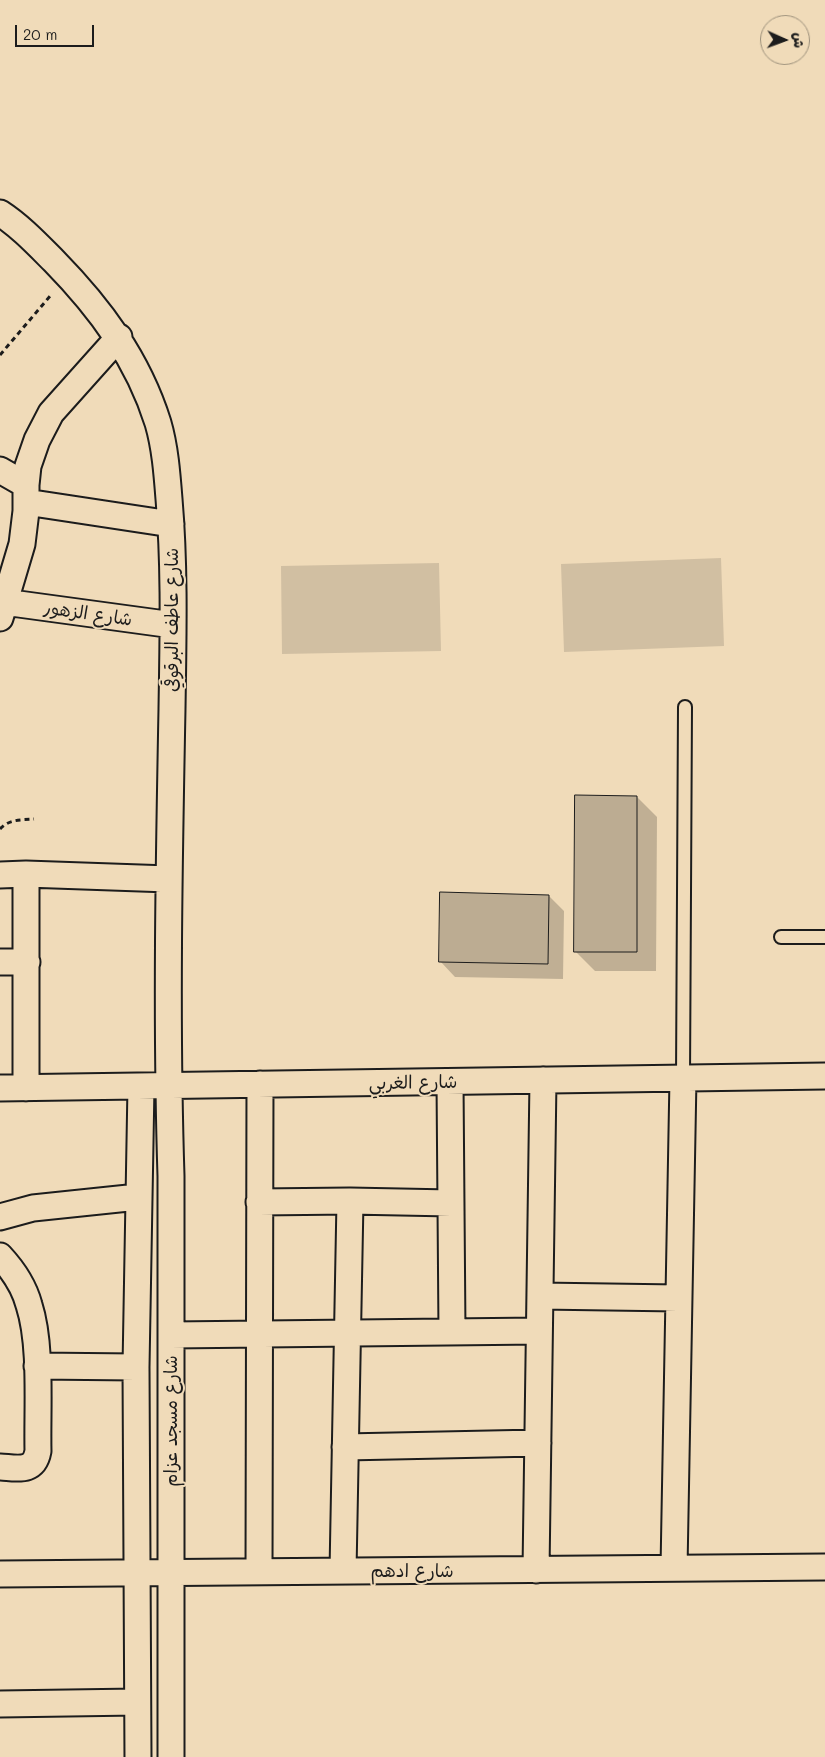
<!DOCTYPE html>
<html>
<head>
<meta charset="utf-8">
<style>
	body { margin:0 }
	#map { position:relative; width:825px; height:1757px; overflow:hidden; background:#f0dbb9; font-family:Mali,"Playpen Sans Arabic",sans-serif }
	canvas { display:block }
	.north { position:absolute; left:760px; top:15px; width:50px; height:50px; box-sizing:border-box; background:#f0dbb9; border:1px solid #9b8f7a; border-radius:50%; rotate:92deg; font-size:14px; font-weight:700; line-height:20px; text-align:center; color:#1c1c1c }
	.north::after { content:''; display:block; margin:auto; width:18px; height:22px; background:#1c1c1c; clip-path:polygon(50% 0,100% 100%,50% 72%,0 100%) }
	.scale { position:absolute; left:15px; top:25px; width:79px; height:22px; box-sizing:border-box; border:2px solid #1c1c1c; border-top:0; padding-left:6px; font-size:15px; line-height:18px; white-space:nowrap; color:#1c1c1c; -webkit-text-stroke:4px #f0dbb9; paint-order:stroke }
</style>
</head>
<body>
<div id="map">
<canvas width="825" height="1757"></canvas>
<div class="north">ش</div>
<div class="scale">20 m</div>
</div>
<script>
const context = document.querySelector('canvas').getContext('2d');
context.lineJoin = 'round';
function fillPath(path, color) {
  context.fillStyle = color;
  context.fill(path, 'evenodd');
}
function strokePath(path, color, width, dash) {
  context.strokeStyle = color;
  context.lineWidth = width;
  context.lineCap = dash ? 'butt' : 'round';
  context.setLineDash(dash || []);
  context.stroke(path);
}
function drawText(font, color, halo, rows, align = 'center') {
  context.font = font + ' Mali,"Playpen Sans Arabic",sans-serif';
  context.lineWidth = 4;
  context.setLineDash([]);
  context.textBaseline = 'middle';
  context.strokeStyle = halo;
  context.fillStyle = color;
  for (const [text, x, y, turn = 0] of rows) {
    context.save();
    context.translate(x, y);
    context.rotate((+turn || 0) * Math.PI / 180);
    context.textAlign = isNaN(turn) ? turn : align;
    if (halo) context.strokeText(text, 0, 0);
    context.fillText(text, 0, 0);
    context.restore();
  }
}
fillPath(new Path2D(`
	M721,558L724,646L564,652L561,564Z
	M439,563L441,651L282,654L281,566Z`), '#d1bfa2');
fillPath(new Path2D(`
	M637,797L657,817L656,971H595L575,951Z
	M549,896L564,911L563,979L455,977L440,961Z`), '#0003');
const building = new Path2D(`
	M575,795L637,796V952H574Z
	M440,892L549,895L548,964L439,962Z`);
fillPath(building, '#bcac92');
strokePath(building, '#1c1c1c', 1);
const service = new Path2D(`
	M781,937H825
	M683,1078L685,707`);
const minor = new Path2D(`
	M0,213C20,226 37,244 54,261C100,308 138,359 158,423C165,447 167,473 169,499C175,569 173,639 172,709C169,865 166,1020 171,1176V1757
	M0,470L26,485
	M26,502L171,524
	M4,602L173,625
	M0,618L22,544L26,511V485L28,466L37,440L51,413L119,337
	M26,874V1088
	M0,875L26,874L169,879
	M0,962H27
	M450,1082L452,1332
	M0,1088L825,1076
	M259,1202L350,1201L451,1203
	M0,1217L33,1208L138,1197
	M0,1256C13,1270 24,1286 29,1305C42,1345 37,1408 38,1451C34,1473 18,1468 0,1467
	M540,1296L678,1298
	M171,1335L539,1331
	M37,1366L136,1367
	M345,1447L538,1443
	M674,1568L683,1078
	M536,1570L543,1080
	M343,1571L350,1201
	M259,1572L260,1084
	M0,1574L825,1567
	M0,1704L137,1702
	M138,1757L136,1367L141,1086`);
strokePath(service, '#1c1c1c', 16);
strokePath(minor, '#1c1c1c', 29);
strokePath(new Path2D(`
	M0,355L51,295
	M0,829C9,819 21,820 34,819`), '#1c1c1c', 3, [5, 4]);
strokePath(service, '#f0dbb9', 12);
strokePath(minor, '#f0dbb9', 25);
drawText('18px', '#1c1c1c', '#f0dbb9', [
	["شارع الزهور",88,614,8],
	["شارع عاطف البرقوقي",172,620,-90],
	["شارع الغربي",413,1083,-1],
	["شارع مسجد عزام",171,1421,-90],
	["شارع ادهم",412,1571]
]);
</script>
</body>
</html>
